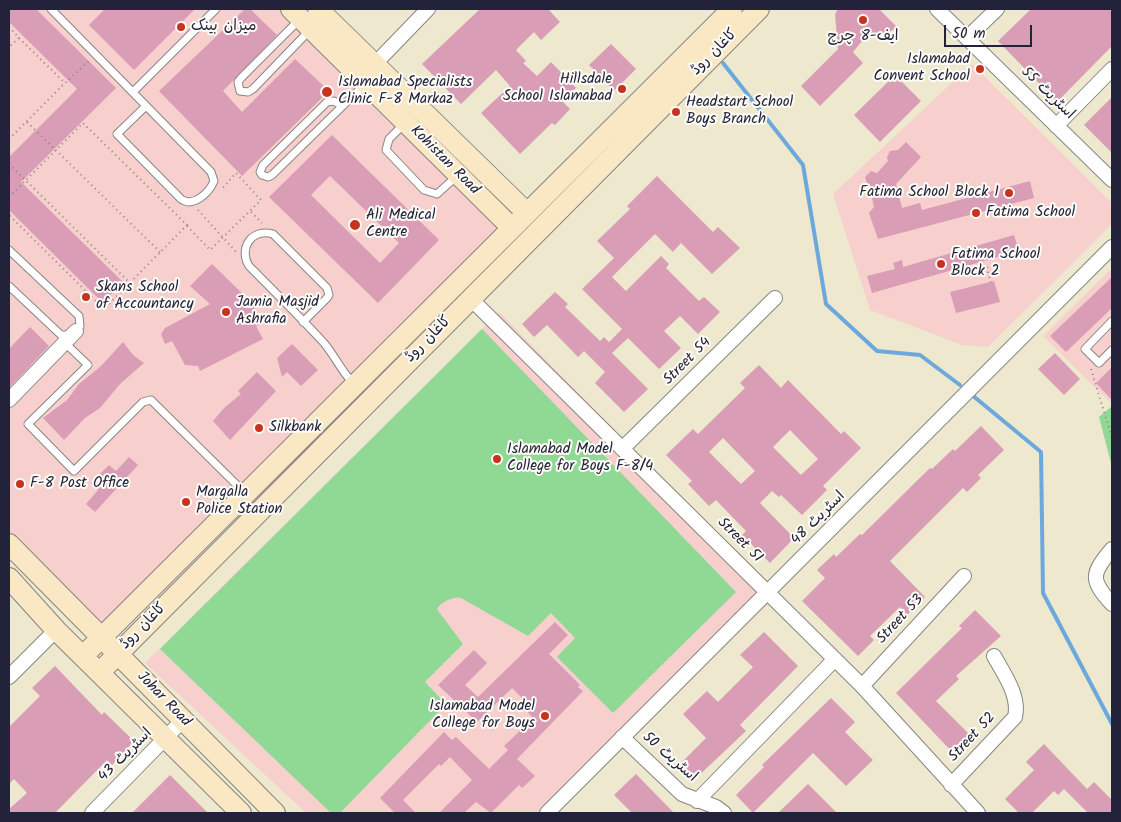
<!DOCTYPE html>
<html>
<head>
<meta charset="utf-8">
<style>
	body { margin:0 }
	#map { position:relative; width:1121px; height:822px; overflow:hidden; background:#eee8ce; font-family:Kalam,sans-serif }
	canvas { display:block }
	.frame { position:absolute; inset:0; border:10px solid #22223b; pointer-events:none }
	.scale { position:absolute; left:944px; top:25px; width:88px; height:22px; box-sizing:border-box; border:2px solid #22223b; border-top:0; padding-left:6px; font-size:15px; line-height:18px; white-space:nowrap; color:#22223b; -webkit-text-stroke:4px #fdfcf7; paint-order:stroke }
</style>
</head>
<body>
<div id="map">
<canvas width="1121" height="822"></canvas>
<div class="frame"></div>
<div class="scale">50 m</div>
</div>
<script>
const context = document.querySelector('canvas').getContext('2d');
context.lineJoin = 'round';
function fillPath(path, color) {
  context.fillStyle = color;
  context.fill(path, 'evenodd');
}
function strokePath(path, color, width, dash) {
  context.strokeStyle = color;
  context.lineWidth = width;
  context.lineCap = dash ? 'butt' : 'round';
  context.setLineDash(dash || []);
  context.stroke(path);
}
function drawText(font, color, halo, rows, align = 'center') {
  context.font = font + ' Kalam,"Playpen Sans Arabic",sans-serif';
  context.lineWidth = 4;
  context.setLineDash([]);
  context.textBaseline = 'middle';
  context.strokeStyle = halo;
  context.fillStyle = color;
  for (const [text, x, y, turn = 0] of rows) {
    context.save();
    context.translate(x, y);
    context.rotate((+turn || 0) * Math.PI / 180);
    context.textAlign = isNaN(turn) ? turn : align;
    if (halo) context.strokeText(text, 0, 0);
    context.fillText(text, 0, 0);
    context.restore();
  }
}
fillPath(new Path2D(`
	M9,9H291L512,228L102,637L9,544Z
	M972,64L1112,203V224L988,347L962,345L870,310L833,194Z
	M1112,268V404L1043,336Z
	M499,312L770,588L543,813H306L145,663Z`), '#f7d0cd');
fillPath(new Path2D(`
	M482,329L736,592L613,713L557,657L575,638L551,613L528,636L461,598C454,596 441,602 437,609L439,612L463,644L425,682L446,704L340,813H331L160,649Z
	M1112,406V467L1099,417Z`), '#8fd995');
strokePath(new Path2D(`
	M723,63L803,165L826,304L877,351L920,355L960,385
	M972,395L1041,452L1043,593L1112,724`), '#6ba9dd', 4);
fillPath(new Path2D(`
	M9,9H36L116,88L21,182L123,282L103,303L9,210V157L77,89L9,22Z
	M105,9H195L134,70L89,25Z
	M245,9H250L277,35L223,91L242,112L295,59L329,91L242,176L159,91Z
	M480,9H548L560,22L541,40L534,32L516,50L526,61L523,63L537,76L551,62L576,88L562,101L570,109L555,125L552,123L520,154L481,113L510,86L496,70L461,104L422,64Z
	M838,9H879L897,27L888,33L886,31L883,34L881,33L869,38L866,42L862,41L853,52L863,63L820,106L801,86L838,49L835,14Z
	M1031,9H1109L1112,12V46L1057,102L998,41Z
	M611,44L636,69L614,91L589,65Z
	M895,75L921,101L880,142L854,115Z
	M1112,97V153L1084,125Z
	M332,135L439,240L378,303L269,197ZM330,176L399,243L380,263L311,195Z
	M906,142L921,157L896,184L902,208L920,203L922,210L1030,181L1034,198L878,239L869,213L874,207L872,198L862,188L867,183L865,177L871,171L877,173L888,161L887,157L890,151L898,150Z
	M657,176L713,232L718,227L740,248L712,274L681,243L673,252L655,234L612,277L626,291L661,256L669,264L666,268L699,301L704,297L720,312L698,334L680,316L664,331L681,348L659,369L628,338L612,353L648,389L624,412L595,383L605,372L584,351L578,357L547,325L534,337L522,324L555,292L568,304L565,307L600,341L604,337L609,342L622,329L582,289L614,258L597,241L630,209L627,206Z
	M1014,235L1019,251L872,293L867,276L895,269L893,263L902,260L903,267Z
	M212,264L250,301L264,323L256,326L263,339L200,371L198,366L185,365L172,341L165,344L161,334L165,328L210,304L190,286Z
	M1112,277V308L1066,352L1050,336Z
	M994,281L1000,302L956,313L950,292Z
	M30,327L49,346L9,388V349Z
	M123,342L133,355L144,363L120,384L100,408L85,418L64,440L43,418L67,400L79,384L101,366Z
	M292,344L318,370L301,386L287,372L282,377L277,358Z
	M1055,353L1080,379L1064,395L1038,369Z
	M759,365L781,388L788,380L841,434L844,431L861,448L823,486L827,490L802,515L781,495L779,497L772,491L760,503L794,538L770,563L742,535L746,531L716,500L709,506L688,484L692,481L666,455L693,429L698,434L745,388L740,383ZM790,430L818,459L801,475L773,447ZM723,438L755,471L741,484L709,452Z
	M1112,367V400L1096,383Z
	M257,372L276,391L230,440L213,421L224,408L241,394L238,391Z
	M981,426L1004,450L978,475L981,478L967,492L963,488L890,561L925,597L907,615L900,607L870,636L874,640L858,656L802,601L825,578L817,570L834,554L836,557L860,534L862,535L930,468L932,469L953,449L955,451Z
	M129,457L138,465L95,512L86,504L98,490L91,483L109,465L116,471Z
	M975,610L1001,636L956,676L959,679L936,701L975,740L957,757L896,693L962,628L959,626Z
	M555,622L568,635L549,654L580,685L578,687L583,691L517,759L535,776L522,788L519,785L491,813L476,802L464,813H439L472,780L450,757L441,766L439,764L403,800L416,813H395L380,798L444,732L452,740L456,737L489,769L508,750L504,746L533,718L525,709L529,705L512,688L477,722L438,685L474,650L487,663L465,685L478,697Z
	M764,632L798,666L740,725L746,731L693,781L678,766L706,738L683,714L707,691L718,702L753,667L740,655Z
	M55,666L102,715L104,712L134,741L112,765L107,760L55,813H9V809L27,793L14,779L9,784V727L40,696L32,688Z
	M831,698L855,722L845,732L873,760L846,786L813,753L753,813L736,795L764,767L762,765Z
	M1044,744L1087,789L1094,782L1112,800V813H1088L1064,789L1058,795L1054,791L1032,813H1019L1005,799L1034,770L1026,762Z
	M636,774L674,813H632L614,795Z
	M170,775L208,813H132Z
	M808,784L837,813H778Z`), '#d99db5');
const lane = new Path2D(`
	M51,9L211,172L214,181C209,193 193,208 181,199L117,134L146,106
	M300,19L242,77L238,82L240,91L248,92L253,89L309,31
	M133,92L216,9
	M342,106L334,101L327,102L263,165L260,172L262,175L268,177L272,175L364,85
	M405,123L389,139L386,150L424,190L437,194L458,175
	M9,250L79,316L80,326L71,335H61L9,286
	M1112,321L1085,349L1099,363L1112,350
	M303,322L327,298L329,295L327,288L273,234C252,228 238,248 249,266C274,291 300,317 324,343C335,356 341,371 353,383
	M65,343L88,365L28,424L74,471L143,402L151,400L244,492`);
const street = new Path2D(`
	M937,9L1112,180
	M967,38L997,9
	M370,69L428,9
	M1056,126L1112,69
	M471,299L862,686L978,813
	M9,400L76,331
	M622,449L775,298
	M1112,549C1091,574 1090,580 1112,604
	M9,677L56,630
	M862,686L964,576
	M622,737L682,794L716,807L724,813
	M951,785L1015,717C1020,696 1004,674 994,656
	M697,801L835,659
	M92,813L182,721
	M547,813L1112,247`);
const secondary = new Path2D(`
	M291,9L512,228
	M318,9L527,213
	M9,544L275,813
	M9,578L56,630L241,813
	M83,656L732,9
	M100,672L759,9`);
strokePath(lane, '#888584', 9);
strokePath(street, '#888584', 16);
strokePath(secondary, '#888584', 22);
strokePath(new Path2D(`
	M9,27L19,38L9,47
	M19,38L65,83L89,61
	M27,122L160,252
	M9,139L65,83
	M9,164L130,283
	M9,197L83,123L187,225L104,309L9,215
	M198,210L237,253
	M251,212L262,223
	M187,226L210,250L261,200L236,173L222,189
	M987,267L991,282
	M1091,369L1112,438`), '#888584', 2, [1, 4]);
strokePath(lane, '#fff', 7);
strokePath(street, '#fff', 14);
strokePath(secondary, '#fae7c3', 20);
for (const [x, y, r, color] of [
	[863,20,5,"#c8321e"],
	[181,27,5,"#c8321e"],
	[980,69,5,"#c8321e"],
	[622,89,5,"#c8321e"],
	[327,92,6,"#c8321e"],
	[676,112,5,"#c8321e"],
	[1009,193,5,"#c8321e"],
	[976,213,5,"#c8321e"],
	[355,225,6,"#c8321e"],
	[941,264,5,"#c8321e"],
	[86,297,5,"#c8321e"],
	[226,312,5,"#c8321e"],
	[259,428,5,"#c8321e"],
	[497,459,5,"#c8321e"],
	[20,484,5,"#c8321e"],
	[186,502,5,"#c8321e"],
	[545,716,5,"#c8321e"]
]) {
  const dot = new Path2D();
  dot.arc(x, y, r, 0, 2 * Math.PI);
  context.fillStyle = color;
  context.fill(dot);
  strokePath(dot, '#fdfcf7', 2);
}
drawText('15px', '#22223b', '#fdfcf7', [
	["میزان بینک",191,27],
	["ایف-8 چرچ",863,37,"center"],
	["Islamabad",970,60,"right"],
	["Convent School",970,77,"right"],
	["Hillsdale",612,80,"right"],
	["School Islamabad",612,97,"right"],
	["Islamabad Specialists",338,83],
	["Clinic F-8 Markaz",338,100],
	["Headstart School",686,103],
	["Boys Branch",686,120],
	["Fatima School Block 1",999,193,"right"],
	["Fatima School",986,213],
	["Ali Medical",366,216],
	["Centre",366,233],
	["Fatima School",951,255],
	["Block 2",951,272],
	["Skans School",96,288],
	["of Accountancy",96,305],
	["Jamia Masjid",236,303],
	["Ashrafia",236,320],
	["Silkbank",269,428],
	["Islamabad Model",507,450],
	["College for Boys F-8/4",507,467],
	["F-8 Post Office",30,484],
	["Margalla",196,493],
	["Police Station",196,510],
	["Islamabad Model",535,707,"right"],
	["College for Boys",535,724,"right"]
], 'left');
drawText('15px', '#22223b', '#fdfcf7', [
	["کاغان روڈ",715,53,-45],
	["اسٹریٹ 55",1047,94,44],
	["Kohistan Road",444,161,45],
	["کاغان روڈ",429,340,-45],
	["Street 54",688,362,-45],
	["اسٹریٹ 48",819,519,-45],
	["Street 51",739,541,45],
	["Street 53",901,620,-47],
	["کاغان روڈ",144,627,-45],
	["Johar Road",163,700,46],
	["Street 52",973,738,-47],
	["اسٹریٹ 43",126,756,-45],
	["اسٹریٹ 50",669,758,41]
]);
</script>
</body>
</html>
